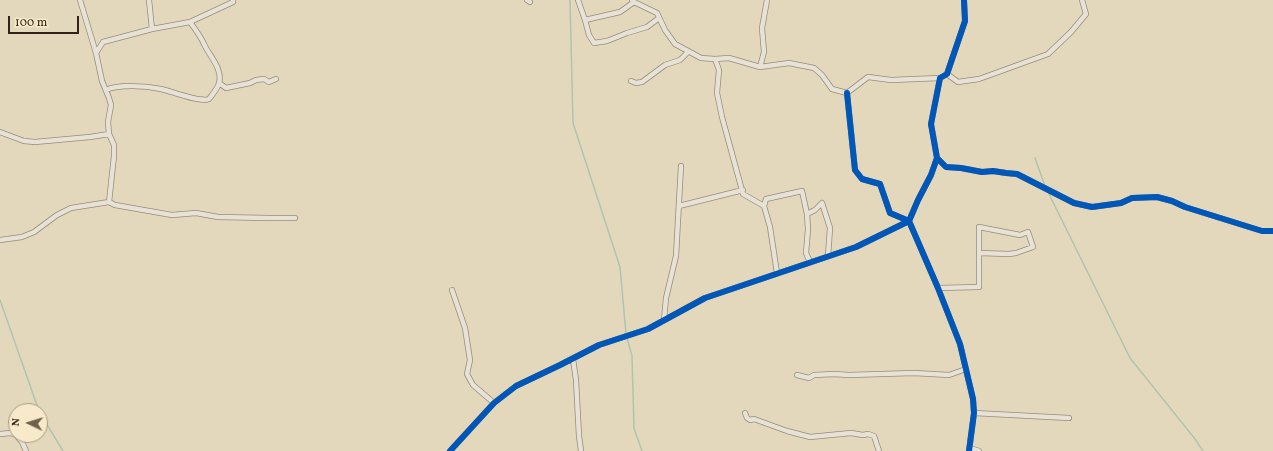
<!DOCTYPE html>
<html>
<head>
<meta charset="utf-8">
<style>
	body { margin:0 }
	#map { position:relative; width:1273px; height:451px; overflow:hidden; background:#e3d8bc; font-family:Vollkorn,serif }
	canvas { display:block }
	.north { position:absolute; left:8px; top:403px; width:40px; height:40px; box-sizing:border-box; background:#f7eaca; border:1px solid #a89a81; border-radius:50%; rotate:274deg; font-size:11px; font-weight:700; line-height:16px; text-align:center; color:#322114 }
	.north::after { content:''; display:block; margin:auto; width:14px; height:18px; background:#70614f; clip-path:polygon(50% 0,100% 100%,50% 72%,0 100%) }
	.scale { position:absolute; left:8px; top:16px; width:71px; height:18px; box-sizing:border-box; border:2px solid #322114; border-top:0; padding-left:5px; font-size:12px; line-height:14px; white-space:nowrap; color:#322114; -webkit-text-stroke:3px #f7eaca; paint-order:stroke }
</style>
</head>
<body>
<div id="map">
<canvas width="1273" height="451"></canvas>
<div class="north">N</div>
<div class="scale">100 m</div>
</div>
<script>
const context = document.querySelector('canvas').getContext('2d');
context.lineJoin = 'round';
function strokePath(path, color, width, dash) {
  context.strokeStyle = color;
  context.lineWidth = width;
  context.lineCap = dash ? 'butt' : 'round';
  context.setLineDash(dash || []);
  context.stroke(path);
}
strokePath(new Path2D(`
	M570,0L573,123L620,267L626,334
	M1035,158L1045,186
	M1048,192L1130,358L1195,439L1203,451
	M0,300L39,411
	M627,338L632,356L634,428L642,451
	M40,413L63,451`), '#b1c4ae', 1.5);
const minor = new Path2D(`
	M149,0L152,29
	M527,0L530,2
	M578,0L585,20L620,12L634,2
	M632,0L634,2L657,13L665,30L675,44L701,58L715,59L729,58L760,67L789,63L814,68L822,75L832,89L847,93L868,77L891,80L940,78
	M964,0L965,21L947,74L940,78L931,124L937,158L931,175L918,200L909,221L938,288L960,344L973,399L974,413L969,451
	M585,20L589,35L594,43L607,41L627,33L647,27L659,18
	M96,53L103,42L152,29L190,22L233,2V0
	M715,59L719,70L717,93L722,117L743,194L764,206L770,227L777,273
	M760,67L764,52L762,28L767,0
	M947,74L958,82L979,79L1048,54L1071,32L1086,14L1082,0
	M631,81L636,83L642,82L665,65L680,60L688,52
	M219,83L226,88L250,83L256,80L264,79L269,82L276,79
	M106,90C120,84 146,86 161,89C171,91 200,103 209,99C212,95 218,88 219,83C223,70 210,56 205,46C201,37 196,30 190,22
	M0,132L24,141L35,142L90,137L109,134
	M937,158L946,167L961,168L982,172L993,171L1006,173L1017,174L1074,203L1092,207L1121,203L1132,198L1157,197L1172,201L1185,207L1262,231H1273
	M109,202L115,205L172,215L196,213L218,217L268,218H295
	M679,206L743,190
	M764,206L766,199L802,191L807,214L808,229L806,253L810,262
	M807,214L815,210L822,203L830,228L828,256
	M0,240L22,237L34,232L57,215L71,208L109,202L114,156V145L109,134L108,122L111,105L109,98L102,81L96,53L80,0
	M938,288L979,287V227L1020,235L1028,232L1033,247L1016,253L1009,254L979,253
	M452,290L465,328L470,360L467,374L473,385L494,403
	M664,320L666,298L676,256L681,166
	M573,359L576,380L579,436L581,451
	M797,375L809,378L814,375L834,374L849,375L914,373L949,375L966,369
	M745,413L747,418L750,420L754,419L787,431L810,437L851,433L863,435L868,434L874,436L879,451
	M974,413L1069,418
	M0,434L11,433L16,435
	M16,435L22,442L26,451
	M970,448L979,451
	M450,451L494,403L516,386L560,365L599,345L648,329L705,298L856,247L909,221L890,213L880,184L862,179L855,170L847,93`);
strokePath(minor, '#958d7c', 6);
strokePath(minor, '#e7e2d5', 4.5);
strokePath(new Path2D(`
	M964,0L965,21L947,74L940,78L931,124L937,158L931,175L918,200L909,221L938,288L960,344L973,399L974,413L969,451
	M937,158L946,167L961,168L982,172L993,171L1006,173L1017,174L1074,203L1092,207L1121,203L1132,198L1157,197L1172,201L1185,207L1262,231H1273
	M450,451L494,403L516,386L560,365L599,345L648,329L705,298L856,247L909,221L890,213L880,184L862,179L855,170L847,93`), '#0057b8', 6);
</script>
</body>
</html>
